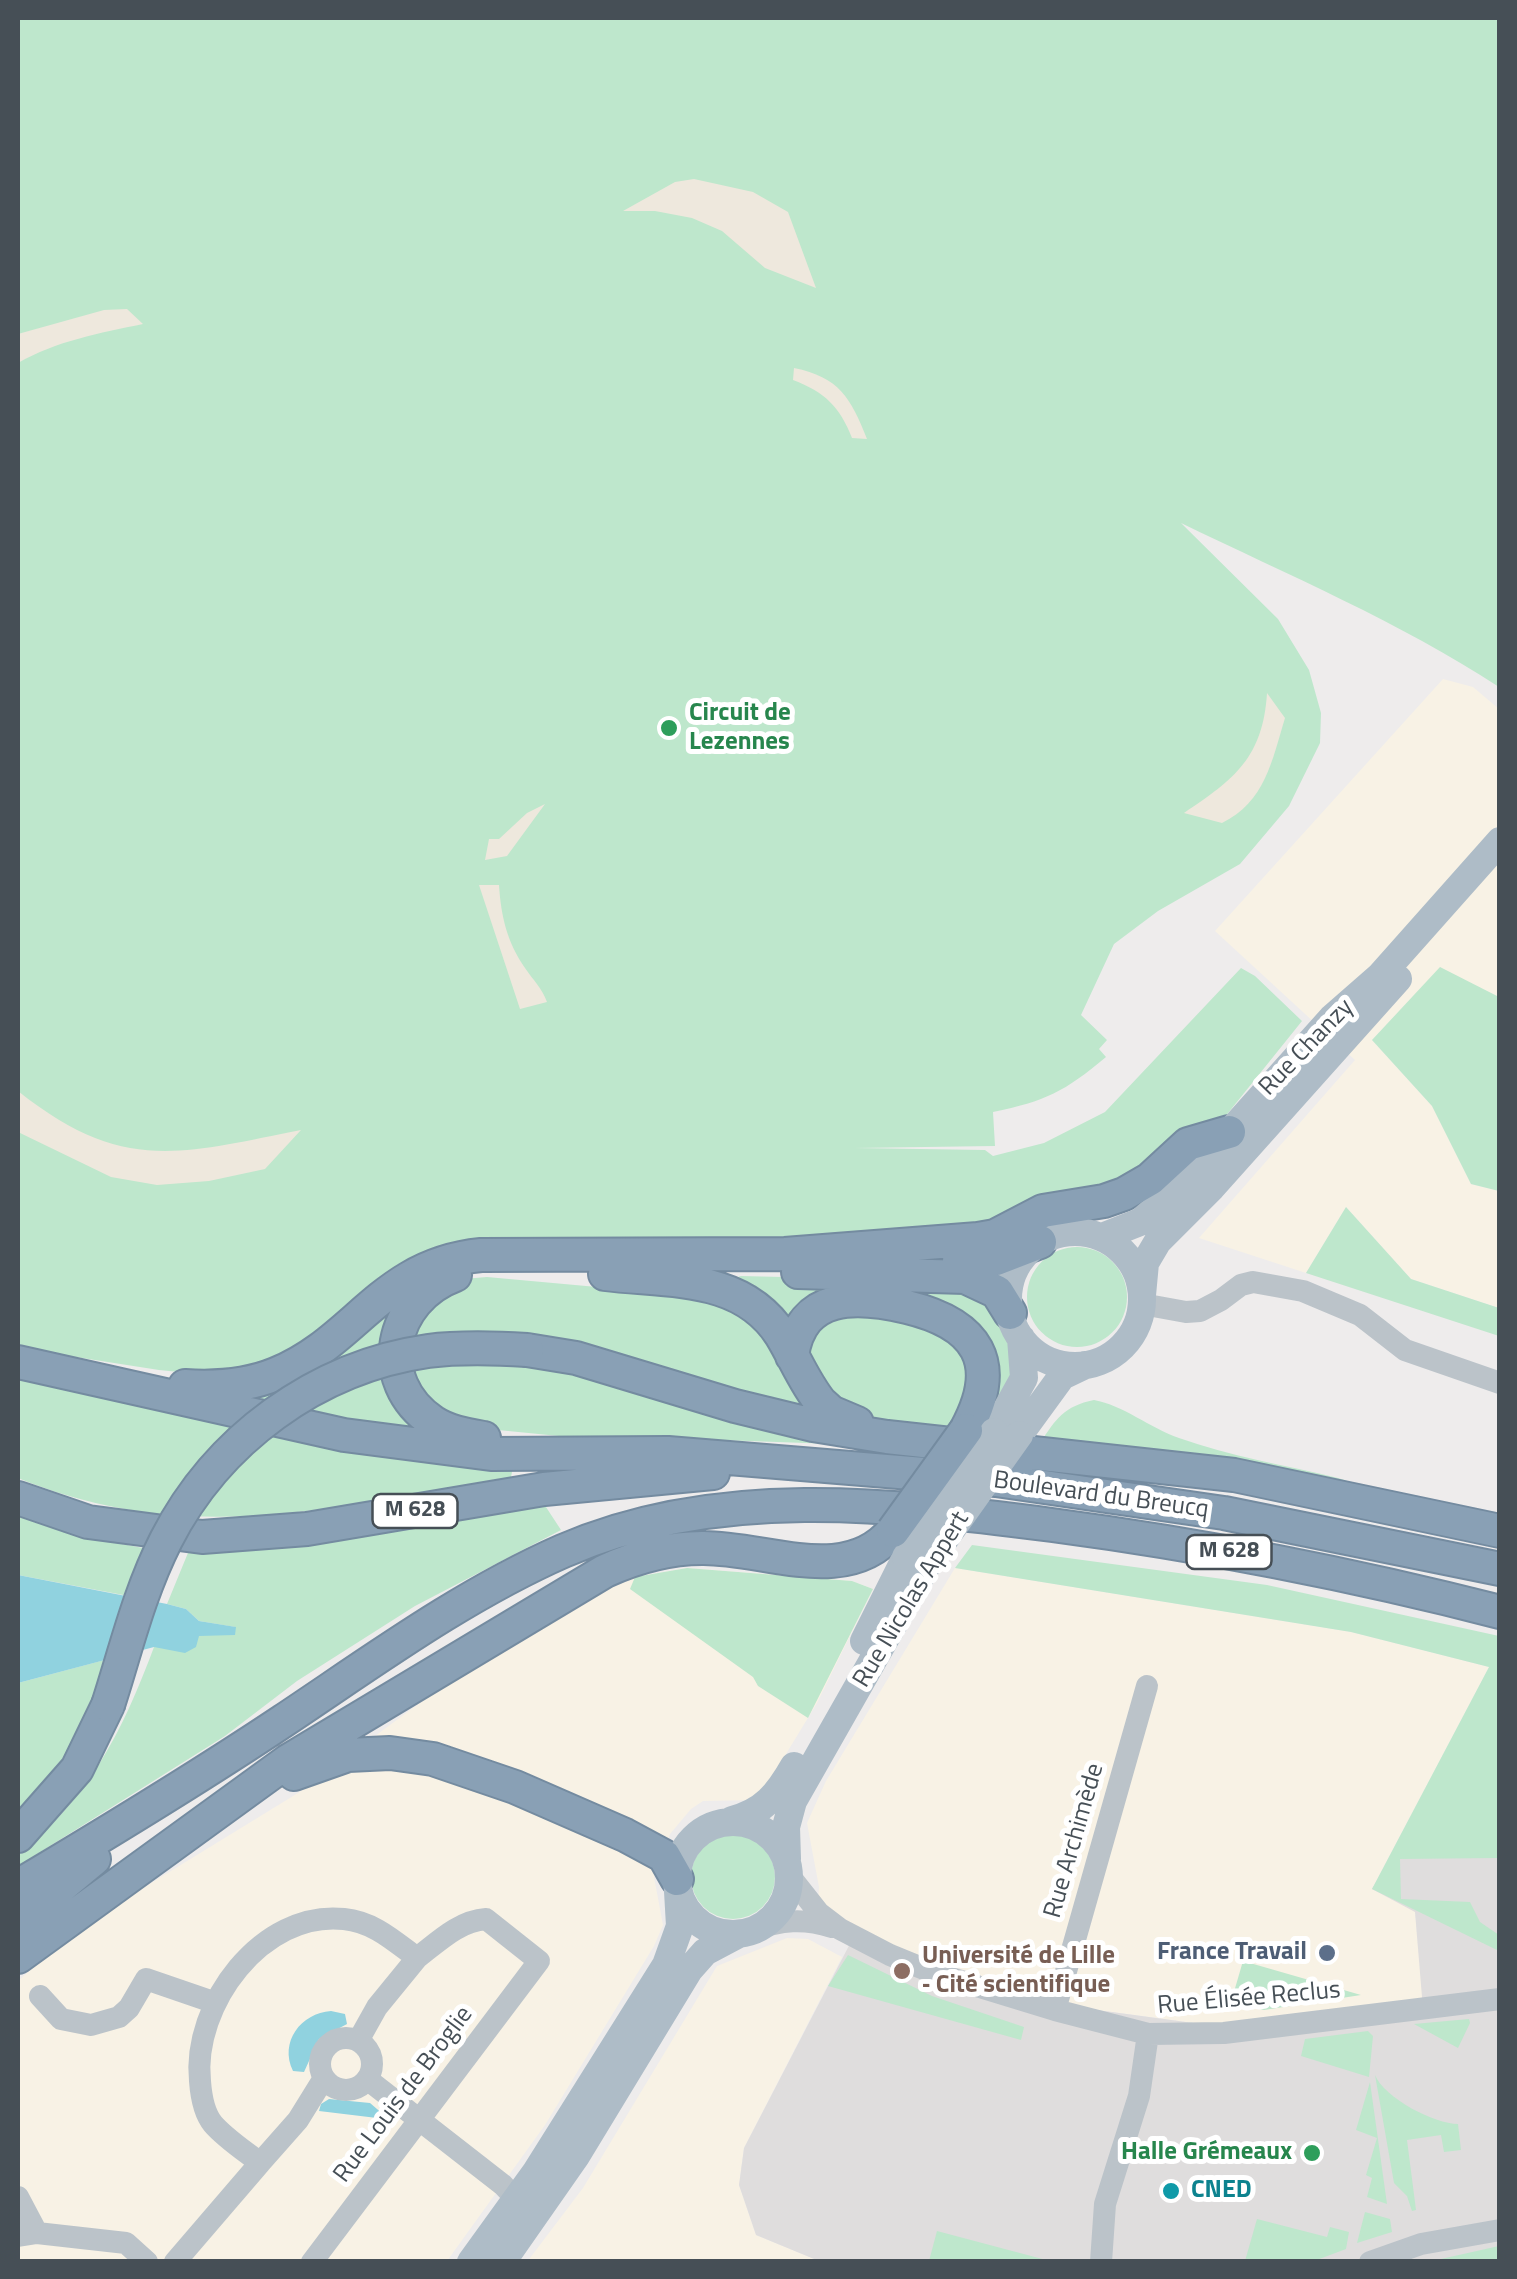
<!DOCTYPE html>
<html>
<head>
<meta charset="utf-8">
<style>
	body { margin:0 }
	#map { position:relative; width:1517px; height:2279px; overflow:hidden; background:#eeecec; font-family:"Titillium Web",sans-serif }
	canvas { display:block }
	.frame { position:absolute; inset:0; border:20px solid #464f56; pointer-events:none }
</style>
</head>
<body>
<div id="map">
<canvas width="1517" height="2279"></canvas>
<div class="frame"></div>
</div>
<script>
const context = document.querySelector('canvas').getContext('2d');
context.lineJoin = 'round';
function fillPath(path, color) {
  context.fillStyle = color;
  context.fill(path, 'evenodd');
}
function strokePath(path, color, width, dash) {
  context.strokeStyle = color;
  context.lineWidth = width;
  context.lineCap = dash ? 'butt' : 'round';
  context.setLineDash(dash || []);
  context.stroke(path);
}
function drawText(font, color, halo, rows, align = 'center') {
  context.font = font + ' "Titillium Web",sans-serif';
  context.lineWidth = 10;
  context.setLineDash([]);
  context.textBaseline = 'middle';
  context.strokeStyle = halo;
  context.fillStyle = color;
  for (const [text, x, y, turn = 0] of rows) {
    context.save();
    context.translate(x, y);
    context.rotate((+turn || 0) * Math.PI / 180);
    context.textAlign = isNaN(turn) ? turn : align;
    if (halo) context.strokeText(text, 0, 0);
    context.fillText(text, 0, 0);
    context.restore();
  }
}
fillPath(new Path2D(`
	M1443,679L1473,687L1499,709V997L1440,968L1372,1040L1432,1106L1471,1184L1499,1191V1308L1411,1279L1346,1207L1306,1273L1199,1238L1355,1060L1215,931Z
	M687,1568L852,1581L873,1589L817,1703L758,1800L703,1801L691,1809L670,1834L654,1877L663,1925L654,1946L545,2125L447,2261H18V1981L78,1928L298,1793L490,1651L573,1605L635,1577Z
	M955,1568L1351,1632L1489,1667L1372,1889L1415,1911L1424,2009L1209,2025L1075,2007L855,1934L818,1905L819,1887L807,1823L826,1781Z
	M787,1938L808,1939L842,1957L744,2148L739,2185L756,2235L819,2261L527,2262L583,2188L717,1966Z`), '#f8f2e5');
fillPath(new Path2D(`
	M1499,1671V2261H819L756,2235L739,2185L744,2148L855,1934L1075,2007L1208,2025L1423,2009L1415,1912L1372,1889Z`), '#dfdddd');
fillPath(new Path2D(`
	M18,18H1499V687C1400,622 1288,575 1181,523L1278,619L1309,670L1321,713L1320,743L1289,806L1240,864L1158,911L1114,944L1081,1015L1107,1040L1099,1049L1106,1057C1064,1092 1046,1101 993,1112L995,1146L855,1148L985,1150L993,1156L1044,1143L1105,1112L1241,968L1255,976L1302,1021L1220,1123L1145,1174L1010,1222L872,1240L483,1245L269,1364L209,1375L159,1370L18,1348Z
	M1440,967L1499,997V1191L1471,1184L1432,1106L1372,1040Z
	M1346,1207L1411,1279L1499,1308V1336L1306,1273Z
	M1027 1297a50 50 0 1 1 100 0a50 50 0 1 1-100 0Z
	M741,1276L950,1281L980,1293L999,1322L1015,1361L1005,1391L982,1424L989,1342L979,1324L948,1303L886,1287L790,1330L731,1279Z
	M487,1277L696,1296L740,1308L863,1445L720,1440L609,1441L478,1428L434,1410L410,1378L411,1322L463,1279Z
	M398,1292V1307L431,1438L219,1393Z
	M877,1308L965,1345L974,1385L949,1431L885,1422L846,1408L810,1373L807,1338L824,1319Z
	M18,1372L513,1467L511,1477C335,1506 191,1549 18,1478Z
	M1094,1400C1123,1405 1150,1428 1179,1438C1229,1456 1285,1465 1338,1478L1357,1484L1356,1491L1040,1443C1056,1419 1064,1406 1094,1400Z
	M544,1504L561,1530L415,1606L297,1681L225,1736L18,1866V1856C90,1795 121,1735 154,1647L235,1627L199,1621L186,1609L167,1604L190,1548Z
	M18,1516L87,1537L153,1550L134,1597L18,1575Z
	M972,1545L1267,1585L1499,1636V1858L1400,1859L1401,1899L1470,1902L1480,1922L1499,1935V1951L1372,1889L1489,1667L1351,1632L955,1568Z
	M687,1568L852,1581L873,1589L808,1718L758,1686L753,1677L630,1589L635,1577Z
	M112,1658C93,1719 63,1776 18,1820V1683Z
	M691 1877a42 42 0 1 1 84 0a42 42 0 1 1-84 0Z
	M848,1955L932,1996L1024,2027L1021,2040L828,1986Z
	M1243,1961L1361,1995L1264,2010L1231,2002Z
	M1469,2019L1470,2023L1458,2048L1414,2024Z
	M1368,2031L1373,2036L1369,2077L1301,2056L1305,2039Z
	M1375,2075C1384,2098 1435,2124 1458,2124L1461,2150L1444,2152L1441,2135L1407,2140L1416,2210L1412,2211L1407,2196L1394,2183Z
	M1370,2082L1387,2204L1367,2197L1372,2178L1366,2175L1377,2138L1356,2130Z
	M1365,2212L1390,2219L1392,2232L1357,2243Z
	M1257,2219L1327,2237L1330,2227L1349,2232L1346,2249L1314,2261H1245Z
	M937,2231L1050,2261H929Z
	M1499,2246V2261H1432Z`), '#bee7cc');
fillPath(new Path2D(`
	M694,179L753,192L788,212L816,288L765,268L722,231L692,218L655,211H623L675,182Z
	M127,309L143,324C100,333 56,341 18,363V334L104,310Z
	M794,368C839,377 851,398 867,439L852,438C840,407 825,392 793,380Z
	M1267,693L1285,718C1272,761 1265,802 1222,823L1184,813C1235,779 1263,757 1267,693Z
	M545,804L507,856L485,860L489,839H499L527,813Z
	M479,885H499C501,916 507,942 525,968C533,980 542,988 547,1002L520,1009Z
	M18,1091C122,1174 180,1154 301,1130L265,1169L209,1181L157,1185L111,1177L18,1132Z`), '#eee8dd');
fillPath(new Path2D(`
	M18,1575L167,1604L186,1609L199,1621L236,1627L235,1635L199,1636L196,1647L185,1653L154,1647L18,1683Z
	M331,2011L345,2014L347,2024L319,2039L304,2072L293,2071C279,2042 301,2013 331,2011Z
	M329,2099L370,2103L384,2115L377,2118L319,2111L321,2104Z`), '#90d2df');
const highway = new Path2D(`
	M959,1261L996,1259L1040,1242
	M798,1272L965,1277L997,1292L1010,1313
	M605,1274C669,1282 742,1274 781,1335C795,1358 804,1382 821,1403L831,1412L857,1423
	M455,1275C390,1299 372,1381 433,1422C448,1432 467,1435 484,1438
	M527,1350L576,1358L735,1406L813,1425L887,1437L1234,1475L1500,1531
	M792,1356C801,1292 857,1295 907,1307C977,1324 1003,1362 966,1430
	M18,1362L344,1435L491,1454L668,1453L996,1480L1224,1513L1500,1569
	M185,1386C216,1388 247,1386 276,1374C357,1341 381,1265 481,1255L785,1254L978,1239L995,1236L1043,1211L1104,1201L1124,1194L1150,1179L1188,1144L1229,1132
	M18,1498L88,1522L202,1537L307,1529L544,1489L713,1473
	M294,1774L348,1755L390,1753L433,1759L515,1787L625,1835L664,1856L677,1879
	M18,1836L77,1769L108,1705
	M18,1886C107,1833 196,1779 283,1721C373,1661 463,1595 563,1551C717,1484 890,1504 1052,1525C1203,1545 1352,1574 1500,1612
	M18,1922L94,1859
	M18,1957L288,1761L605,1571C636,1557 668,1548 702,1548C765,1547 846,1588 893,1531`);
strokePath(highway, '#748ba0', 36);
strokePath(new Path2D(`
	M1142,1304L1186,1312L1200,1311L1221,1300L1241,1285L1253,1282L1303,1291L1360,1315L1405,1350L1500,1383
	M789,1875L819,1913L840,1929L890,1955L934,1973L1055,2010L1148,2034L1224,2033L1500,1999
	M753,1930C781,1920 804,1918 832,1927
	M40,1996L61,2019L91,2025L119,2017L129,2008L146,1979L213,2002
	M1055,2010L1147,1686
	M320 2064a26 26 0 1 1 52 0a26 26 0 1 1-52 0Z
	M358,2041L377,2007L417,1958
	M367,2079L503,2185L517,2200
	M18,2197L37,2233
	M18,2236L37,2233L126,2243L147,2262
	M175,2262L260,2163
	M312,2262L539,1961L486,1919C459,1921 439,1941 417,1958C394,1941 374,1922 344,1919C262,1910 192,2005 200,2081C201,2095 204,2113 213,2124C226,2139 245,2151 260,2163L298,2120L324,2078
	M1101,2262L1105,2204L1139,2096L1148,2034
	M1370,2262L1421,2244L1500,2230`), '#bbc3c9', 22);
strokePath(new Path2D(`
	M1008 1299a67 67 0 1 1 134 0a67 67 0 1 1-134 0Z
	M1102,1237L1140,1222L1178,1190L1332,1018L1380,976L1500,841
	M1142,1295L1145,1263L1158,1241L1212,1187L1398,979
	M994,1432L1024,1378L1021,1338
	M1019,1435L1062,1376L1085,1365
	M864,1641L906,1557
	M732,1820C764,1812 778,1794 794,1766
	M677 1878a56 56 0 1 1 112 0a56 56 0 1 1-112 0Z
	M787,1859L786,1827L793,1801L930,1560
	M471,2262L536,2172L666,1965L680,1926L678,1891
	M502,2262L576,2156L689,1970L705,1952L739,1934`), '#aebcc7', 28);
strokePath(highway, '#89a0b5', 32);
const highwayBridge = new Path2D(`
	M893,1531L966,1430
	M108,1705C126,1649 139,1593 166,1540C217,1440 316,1367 428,1351C460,1347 494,1348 527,1350`);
strokePath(highwayBridge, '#748ba0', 36, []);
strokePath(new Path2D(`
	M906,1557L994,1432
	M930,1560L1019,1435`), '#aebcc7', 28);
strokePath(highwayBridge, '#89a0b5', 32);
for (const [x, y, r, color] of [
	[669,728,10,"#2e9e5b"],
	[1327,1953,10,"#5c6f8a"],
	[902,1971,10,"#8d6e63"],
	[1312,2153,10,"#2e9e5b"],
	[1171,2191,10,"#0f9aa8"]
]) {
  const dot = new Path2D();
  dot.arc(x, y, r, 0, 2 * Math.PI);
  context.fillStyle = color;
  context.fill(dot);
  strokePath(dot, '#fff', 4);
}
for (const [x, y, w] of [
	[415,1511,85],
	[1229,1552,85]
]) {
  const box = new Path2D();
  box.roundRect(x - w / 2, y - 17, w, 34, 8);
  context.fillStyle = '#fff';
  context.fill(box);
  strokePath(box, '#464f56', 2.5);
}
drawText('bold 22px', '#464f56', null, [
	["M 628",415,1511],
	["M 628",1229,1552]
]);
drawText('bold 25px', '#27864d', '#fff', [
	["Circuit de",689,714],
	["Lezennes",689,743],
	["Halle Grémeaux",1292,2153,"right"]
], 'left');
drawText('25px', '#464f56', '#fff', [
	["Rue Chanzy",1307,1048,-46],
	["Boulevard du Breucq",1101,1496,8],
	["Rue Nicolas Appert",912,1600,-59],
	["Rue Archimède",1075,1841,-74],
	["Rue Élisée Reclus",1249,1999,-5],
	["Rue Louis de Broglie",404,2095,-53]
]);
drawText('bold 25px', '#4e5e75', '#fff', [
	["France Travail",1307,1953]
], 'right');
drawText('bold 25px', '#785e54', '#fff', [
	["Université de Lille",922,1957],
	["‐ Cité scientifique",922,1986]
], 'left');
drawText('bold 25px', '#0d838f', '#fff', [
	["CNED",1191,2191]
], 'left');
</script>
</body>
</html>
